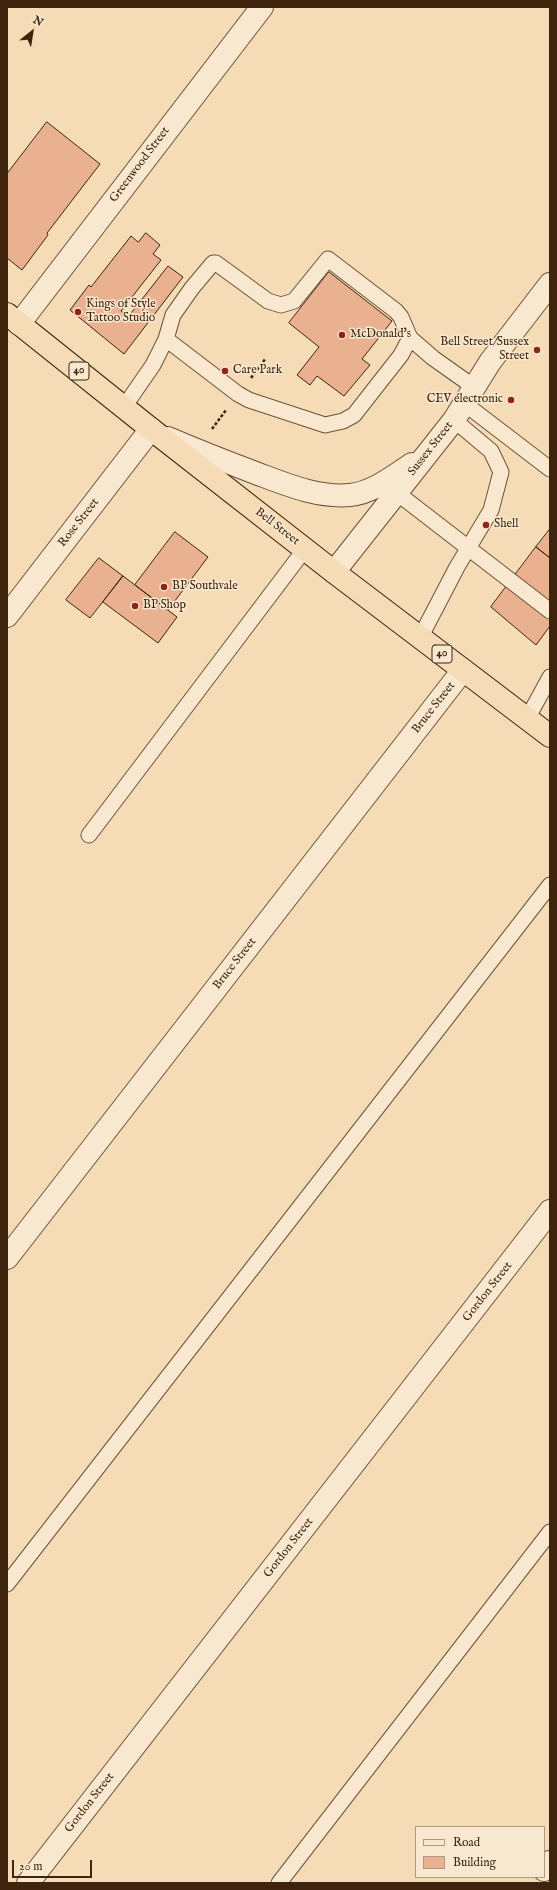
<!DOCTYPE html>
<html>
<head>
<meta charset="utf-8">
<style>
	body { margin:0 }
	#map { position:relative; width:557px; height:1890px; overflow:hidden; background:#f6dcb6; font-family:"IM FELL English",serif }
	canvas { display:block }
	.frame { position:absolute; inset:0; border:8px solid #3e240d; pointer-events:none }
	.legend { position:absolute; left:415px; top:1826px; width:130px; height:52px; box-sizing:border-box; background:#f9e8d0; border:1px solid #ae9a82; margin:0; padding:5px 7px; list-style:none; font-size:12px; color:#3e240d }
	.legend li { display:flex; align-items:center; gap:8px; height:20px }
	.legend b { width:20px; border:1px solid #ae9a82 }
	.north { position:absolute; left:12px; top:12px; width:40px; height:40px; -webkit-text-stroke:3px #f9e8d0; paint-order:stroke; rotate:30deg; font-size:11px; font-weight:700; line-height:16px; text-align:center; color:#3e240d }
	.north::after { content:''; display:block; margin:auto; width:14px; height:18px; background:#3e240d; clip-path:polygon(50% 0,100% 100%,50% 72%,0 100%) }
	.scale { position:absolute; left:12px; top:1860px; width:80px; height:18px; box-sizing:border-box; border:2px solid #3e240d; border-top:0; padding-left:5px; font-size:12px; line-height:14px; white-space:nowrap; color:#3e240d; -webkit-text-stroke:3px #f9e8d0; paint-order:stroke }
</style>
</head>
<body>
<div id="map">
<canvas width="557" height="1890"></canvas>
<div class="frame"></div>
<ul class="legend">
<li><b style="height:5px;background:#f9e8d0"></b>Road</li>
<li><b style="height:11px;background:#e9b18f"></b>Building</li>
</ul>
<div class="north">N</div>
<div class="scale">20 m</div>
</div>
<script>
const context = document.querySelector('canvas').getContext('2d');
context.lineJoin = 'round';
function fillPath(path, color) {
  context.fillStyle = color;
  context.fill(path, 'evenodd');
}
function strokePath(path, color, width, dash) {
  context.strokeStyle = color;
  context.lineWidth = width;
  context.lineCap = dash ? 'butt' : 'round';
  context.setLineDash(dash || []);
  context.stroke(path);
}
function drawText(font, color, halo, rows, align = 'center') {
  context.font = font + ' "IM FELL English",serif';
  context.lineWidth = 3;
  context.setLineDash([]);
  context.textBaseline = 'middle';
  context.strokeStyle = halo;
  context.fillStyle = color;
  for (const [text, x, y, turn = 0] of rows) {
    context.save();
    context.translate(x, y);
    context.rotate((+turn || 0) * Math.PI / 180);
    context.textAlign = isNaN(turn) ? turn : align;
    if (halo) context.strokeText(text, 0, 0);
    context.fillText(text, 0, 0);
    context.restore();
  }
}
const building = new Path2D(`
	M47,122L100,164L47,233L48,235L22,270L7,258V174Z
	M146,233L160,245L153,254L161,260L121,311L128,317L168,266L183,277L124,354L70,310L89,285L91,287L131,236L138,242Z
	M329,272L392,321L362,359L370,365L344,396L317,376L310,385L297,375L319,347L289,323Z
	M550,529V558L536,547Z
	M175,532L208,557L168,610L135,585Z
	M536,547L550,558V626L536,645L491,607Z
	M99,558L123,576L90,618L66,600Z
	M123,576L177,617L158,643L103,602Z`);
fillPath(building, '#e9b18f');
strokePath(building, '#3e240d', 1);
const service = new Path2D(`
	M166,339L173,315L192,288L213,263H216L268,301L281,305L294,301L328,259L396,311L401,317L410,338
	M465,404L550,469
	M124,407L153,365L166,339L238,394L249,400L325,425L343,421L354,415L401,355L410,338L433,358L474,387
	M397,493L550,611
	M420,638L457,567L491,510L501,472L491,451L454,420
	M527,719L550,677
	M89,835L305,549
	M7,1584L550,885
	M279,1883L550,1532`);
const minor = new Path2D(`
	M19,324L262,7
	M7,616L151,429
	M7,1258L463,670
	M544,1870L550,1862
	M28,1883L550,1211`);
const tertiary = new Path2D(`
	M168,438C196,450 224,461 253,472C283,483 316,498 350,495C372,493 394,476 412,464
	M334,572L454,420L490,362L550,284`);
const trunk = new Path2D(`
	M7,314L151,429L334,572L550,736`);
strokePath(service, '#6c5237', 17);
strokePath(minor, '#6c5237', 24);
strokePath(tertiary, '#6c5237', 24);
strokePath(trunk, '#3e240d', 24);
strokePath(new Path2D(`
	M251,378L266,358
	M212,429L226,410`), '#3e240d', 2.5, [3, 2]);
strokePath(service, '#f9e8d0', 15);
strokePath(minor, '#f9e8d0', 22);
strokePath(tertiary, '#f9e8d0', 22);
strokePath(trunk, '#f6dcb6', 22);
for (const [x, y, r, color] of [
	[78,312,4,"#8f2418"],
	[342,335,4,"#8f2418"],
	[537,350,4,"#8f2418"],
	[225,371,4,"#8f2418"],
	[511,400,4,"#8f2418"],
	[486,525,4,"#8f2418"],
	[164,587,4,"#8f2418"],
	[135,606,4,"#8f2418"]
]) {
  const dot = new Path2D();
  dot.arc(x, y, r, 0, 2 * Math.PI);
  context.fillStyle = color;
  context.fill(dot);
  strokePath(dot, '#f9e8d0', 1.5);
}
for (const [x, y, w] of [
	[79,371,20],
	[442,654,20]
]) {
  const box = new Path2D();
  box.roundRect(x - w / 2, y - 9, w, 18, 3);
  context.fillStyle = '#f9e8d0';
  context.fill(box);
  strokePath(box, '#3e240d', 1);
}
drawText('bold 11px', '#3e240d', null, [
	["40",79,371],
	["40",442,654]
]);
drawText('12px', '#3e240d', '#f9e8d0', [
	["Greenwood Street",140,165,-53],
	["Sussex Street",431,449,-52],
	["Rose Street",79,523,-52],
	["Bell Street",277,527,38],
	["Bruce Street",434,708,-52],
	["Bruce Street",235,964,-52],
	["Gordon Street",488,1292,-52],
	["Gordon Street",289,1548,-52],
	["Gordon Street",90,1803,-52]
]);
drawText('12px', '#3e240d', '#f9e8d0', [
	["Kings of Style",86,305],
	["Tattoo Studio",86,319],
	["McDonald's",350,335],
	["Bell Street/Sussex",529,343,"right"],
	["Street",529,357,"right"],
	["Care Park",233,371],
	["CEV électronic",503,400,"right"],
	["Shell",494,525],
	["BP Southvale",172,587],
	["BP Shop",143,606]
], 'left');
</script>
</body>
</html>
